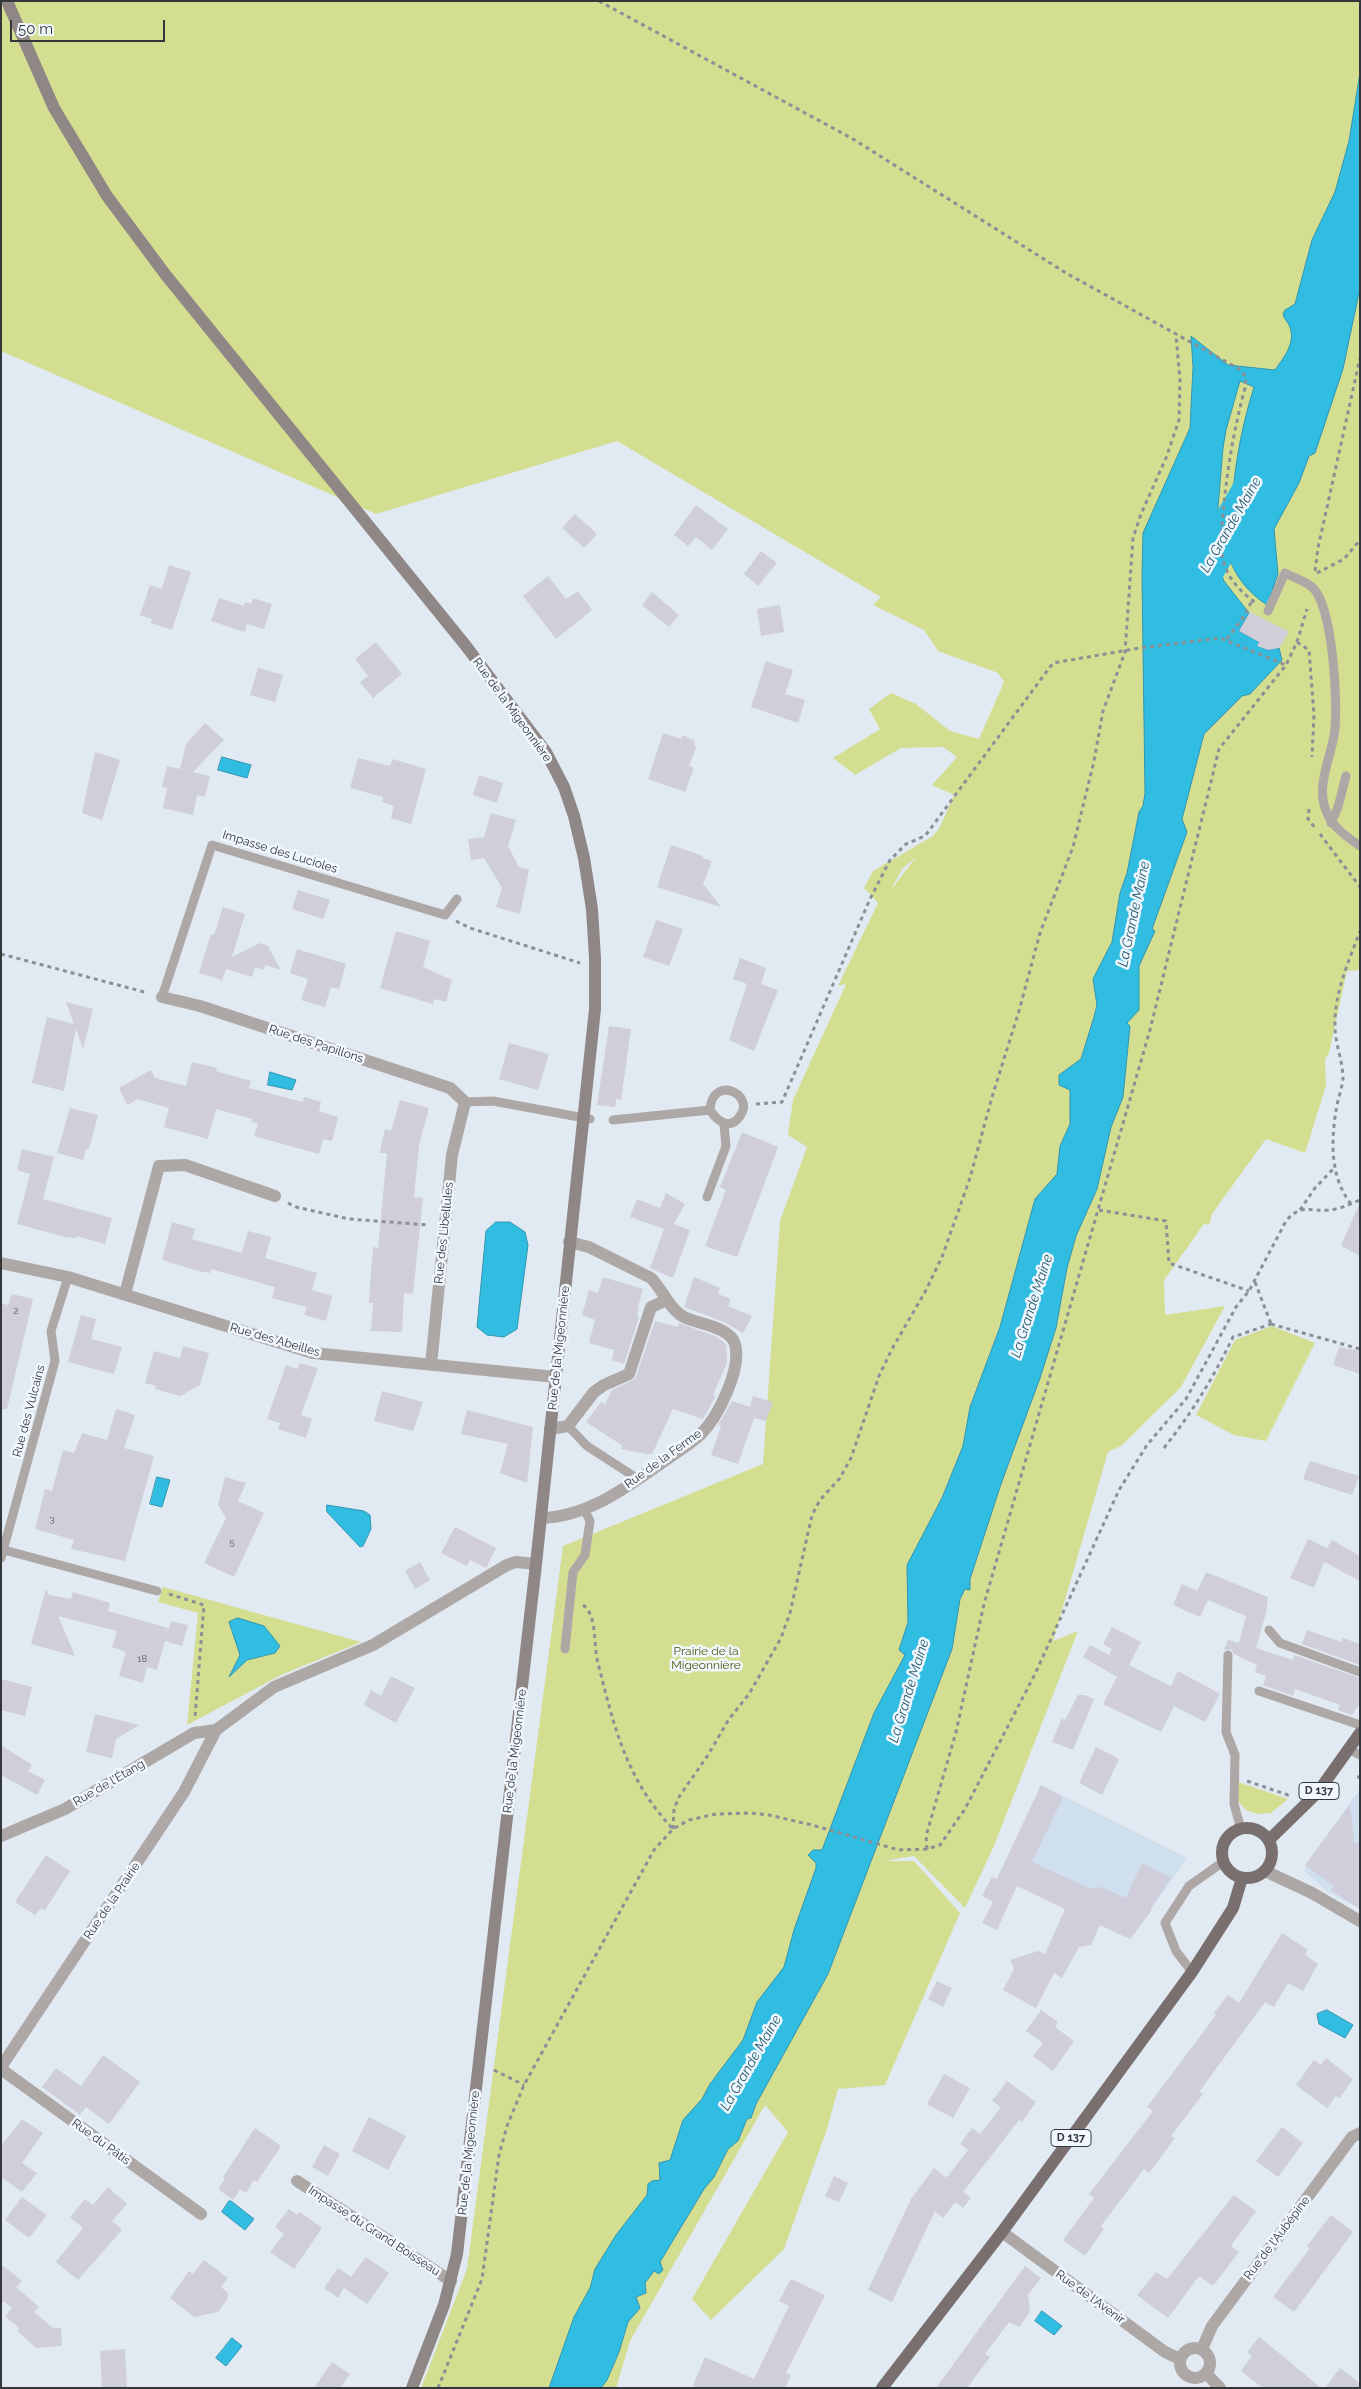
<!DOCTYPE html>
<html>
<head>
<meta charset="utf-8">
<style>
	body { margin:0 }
	#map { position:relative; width:1361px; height:2389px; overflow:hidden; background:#e1eaf3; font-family:Raleway,sans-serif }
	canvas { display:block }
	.frame { position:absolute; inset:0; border:2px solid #33373a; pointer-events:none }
	.scale { position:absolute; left:10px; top:20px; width:155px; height:22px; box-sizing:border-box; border:2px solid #33373a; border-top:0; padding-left:6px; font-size:15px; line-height:18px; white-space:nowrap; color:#33373a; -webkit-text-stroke:4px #f0f7fe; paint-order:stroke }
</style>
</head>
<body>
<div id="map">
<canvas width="1361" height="2389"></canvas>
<div class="frame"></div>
<div class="scale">50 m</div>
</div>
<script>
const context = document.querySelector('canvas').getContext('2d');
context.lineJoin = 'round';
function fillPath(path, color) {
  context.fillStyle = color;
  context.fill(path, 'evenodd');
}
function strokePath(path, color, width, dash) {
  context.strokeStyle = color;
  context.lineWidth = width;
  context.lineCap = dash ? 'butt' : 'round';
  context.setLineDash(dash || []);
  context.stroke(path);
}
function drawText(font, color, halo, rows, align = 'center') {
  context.font = font + ' Raleway,sans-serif';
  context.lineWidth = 5;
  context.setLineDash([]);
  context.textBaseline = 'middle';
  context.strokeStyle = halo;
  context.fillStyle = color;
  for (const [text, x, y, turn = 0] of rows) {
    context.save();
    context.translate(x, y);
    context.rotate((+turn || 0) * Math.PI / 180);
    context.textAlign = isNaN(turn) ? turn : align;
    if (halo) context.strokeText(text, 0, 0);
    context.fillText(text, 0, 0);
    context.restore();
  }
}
fillPath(new Path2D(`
	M1041,1785L1187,1858L1130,1939L998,1877Z
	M1360,1792V1909L1328,1892L1304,1871L1356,1794Z`), '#cfdfed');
fillPath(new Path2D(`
	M1,1H1360V970L1347,971L1329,1053L1325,1059L1326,1086L1305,1153L1266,1139L1212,1214L1209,1225L1204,1224L1164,1280L1165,1315L1225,1306L1181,1387L1121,1446L1108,1452L1053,1641L1078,1631L994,1846L965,1908L914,1856L884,1861H914L960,1913L885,2085L838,2089L827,2129L784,2249L711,2320L692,2299L788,2132L765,2105L630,2341L616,2388H421L467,2269L563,1546L763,1464L780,1221L807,1147L788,1135L793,1100L848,980L846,984L838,986L878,903L864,888L873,871L933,836L940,827L954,795L932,785L957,757L943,747L901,748L855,775L833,758L880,729L869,709L891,693L916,704L950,731L979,739L1004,682L998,673L938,651L924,630L873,605L881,597L617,441L376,514L1,351ZM916,857L891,890L902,869Z
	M1272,1326L1315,1343L1266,1441L1234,1435L1196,1415L1235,1340Z
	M163,1587L361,1642L281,1675L187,1725L198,1613L158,1602Z
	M1238,1782L1288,1799L1271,1813L1257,1814L1246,1810L1238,1801Z`), '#d4de91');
const water = new Path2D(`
	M1360,73V288L1343,369L1315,453L1309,456L1299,483L1274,529L1278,574L1267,605C1250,594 1235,577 1229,557C1227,548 1229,536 1230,527C1233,477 1239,435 1254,387L1240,381L1226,430L1223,448L1214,555L1224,581L1249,613L1239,631L1259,642L1258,646L1268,650L1279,648L1282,660L1250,694L1242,696L1204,734L1182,819L1187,832L1152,929L1155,931L1139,966V1010L1127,1023L1130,1026L1123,1097L1111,1127L1097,1189L1076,1236L1067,1268L1056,1328L1040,1378L1001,1484L970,1579V1590L965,1589L960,1599L952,1649L828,1974L756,2104L751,2118L747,2119L738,2141L728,2149L714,2177L704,2189L660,2262L663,2270L659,2274L654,2271L645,2283L646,2293L636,2297L640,2308L628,2322L619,2352L607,2380L601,2388H549L574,2317L590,2288L595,2269L616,2235L647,2195L648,2184L652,2181L660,2180L659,2163L670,2160L683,2120L702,2099L710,2084L743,2040L757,2002L784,1967L794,1930L816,1868V1863L808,1855L813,1850H822L874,1713L905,1655L899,1650L908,1622L907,1565L942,1498L963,1446L970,1407L1000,1327L1035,1199L1057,1174L1060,1146L1070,1124V1090L1059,1085V1075L1081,1059L1094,1017L1097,1005L1093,979L1112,942L1120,893L1127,873L1139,812L1143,806L1145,793L1142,576L1143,533L1190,428L1193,367L1191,336L1228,365L1275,370C1284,357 1297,342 1289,325C1287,321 1284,319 1283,314L1285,310L1295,304L1312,240L1335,192L1349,141Z
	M222,757L251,765L247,778L218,770Z
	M270,1072L296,1080L292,1090L268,1085Z
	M496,1222H510L525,1232L528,1245L517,1329L504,1337L487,1335L477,1327L486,1231Z
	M157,1477L170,1480L162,1507L150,1504Z
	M327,1505L364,1511L370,1515L371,1529L363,1546L360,1547L327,1512Z
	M238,1618L264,1626L280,1646L275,1653L247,1660L229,1677L240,1655L229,1622Z
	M1327,2010L1353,2025L1345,2038L1319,2024L1317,2014Z
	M229,2201H231L254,2219L245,2230L222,2212Z
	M1042,2311L1062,2326L1054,2335L1035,2321Z
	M232,2338L242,2346L226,2366L216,2358Z`);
fillPath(water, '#31bde2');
strokePath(water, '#3295b0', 1);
strokePath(new Path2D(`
	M1190,601V596L1255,484`), '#31bde2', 38);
fillPath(new Path2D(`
	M696,505L728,529L712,550L696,537L688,546L674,535Z
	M575,514L597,534L584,548L562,528Z
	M761,551L777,563L758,586L744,574Z
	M169,565L191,572L172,630L151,623L152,619L140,615L150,585L162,589Z
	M548,576L566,599L578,591L592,610L556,639L523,596Z
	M652,592L679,615L669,627L642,605Z
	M219,598L244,606L245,602L251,604L253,598L272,604L264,629L247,624L245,632L211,621Z
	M780,605L784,632L761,636L757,609Z
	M1250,612L1289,632L1279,648L1268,650L1257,646L1259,642L1239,631Z
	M376,642L402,674L373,698L360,682L368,676L355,659Z
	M766,661L793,670L785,694L805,700L798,723L751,707Z
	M258,668L283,675L275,702L250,695Z
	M205,723L224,740L193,772L210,776L205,797L197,795L193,815L163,808L167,788L162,787L167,766L180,769L186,744Z
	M663,733L681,739L682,735L694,740L696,748L689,766L694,768L685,792L648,779Z
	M95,752L120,760L102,820L82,813Z
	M358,758L390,766L393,759L426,769L411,824L391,818L394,806L382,802L383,797L350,788Z
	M479,775L503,783L497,803L473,795Z
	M491,813L516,820L508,846L519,867L529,870L520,914L496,907L502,888L484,858L471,860L468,839L484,837Z
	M671,845L703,856L702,858L712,861L703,884L721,907L657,887Z
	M298,890L330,900L323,919L292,909Z
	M223,907L245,914L232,957L260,943L268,946L281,970L265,965L264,970L255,967L252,977L226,969L222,980L199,973L211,934L214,935Z
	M656,920L683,929L669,966L643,957Z
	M396,931L430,941L423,967L452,980L446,1002L434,999L433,1004L380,988Z
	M297,949L346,964L339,989L331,987L325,1007L301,1000L308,979L290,973Z
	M740,958L766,968L761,984L778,990L754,1051L729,1040L747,984L733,979Z
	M66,1002L93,1009L83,1049L76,1028L64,1091L32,1083L47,1017L74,1024Z
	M609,1026L631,1029L621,1100L616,1099L615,1107L597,1105Z
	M509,1043L549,1054L538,1090L499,1079Z
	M192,1062L217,1068L216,1071L251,1081L249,1088L303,1102L304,1097L321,1102L319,1111L338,1117L332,1141L323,1139L319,1154L279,1143L254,1136L258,1124L251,1122L252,1119L216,1109L208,1139L164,1127L169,1108L138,1099L127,1105L119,1088L151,1070L155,1078L186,1086Z
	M400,1100L429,1108L419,1145L414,1197L423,1198L413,1294L404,1293L402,1332L371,1331L373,1303H369L370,1285L373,1247L378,1248L387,1153H380L382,1141L385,1129L391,1131Z
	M70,1108L98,1115L89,1149H86L83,1160L57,1153Z
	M742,1132L778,1147L737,1257L705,1246L726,1190L720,1187Z
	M22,1149L54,1157L43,1199L112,1218L105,1244L76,1236V1238L65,1237L17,1224L30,1174L17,1170Z
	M666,1193L685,1204L674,1224L690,1230L673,1278L650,1268L664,1229L630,1217L637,1199L660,1208Z
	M1360,1202V1256L1341,1246Z
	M172,1222L195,1229L192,1239L242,1253L248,1231L271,1237L265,1258L317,1273L312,1290L332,1296L326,1321L304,1315L307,1307L272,1298L275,1287L211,1269L210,1273L198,1271L162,1260Z
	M603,1277L643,1289L638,1307H639L637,1316L639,1317L624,1364L612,1360L614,1350L589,1343L595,1320L582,1315L589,1290L598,1293Z
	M694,1277L720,1288L718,1294L731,1299L728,1306L752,1316L743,1333L724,1322L684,1307Z
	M12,1294L33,1299L7,1409H1V1303L8,1305Z
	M81,1315L96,1319L91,1339L122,1347L114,1374L68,1362Z
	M655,1321L678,1327L679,1323L717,1337L726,1344L727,1363L713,1395L716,1396L703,1419L673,1409L652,1454H646L621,1449L623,1446L586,1422L601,1402L605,1404L612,1390L635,1379Z
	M183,1346L209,1353L200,1385L180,1396L155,1389L156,1386L145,1383L154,1351L180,1358Z
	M1339,1347L1360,1351V1374L1333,1365Z
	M300,1363L318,1368L301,1415L312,1419L306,1438L278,1429L280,1423L267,1419L286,1365L298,1369Z
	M382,1391L423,1402L413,1431L374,1421Z
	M753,1396L773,1402L766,1421L754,1418L738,1464L711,1455L721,1426L718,1425L732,1401L750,1407Z
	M116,1409L135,1415L124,1448L154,1456L125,1561L71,1549L74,1540L35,1529L45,1489L52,1491L63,1450L74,1453L82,1433L107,1440Z
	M467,1410L533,1427L527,1483L500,1473L508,1444L461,1434Z
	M1310,1461L1359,1476L1352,1495L1303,1479Z
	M225,1477L246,1483L238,1501L264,1513L234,1577L204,1563L226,1518L218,1505Z
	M455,1527L496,1548L486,1568L470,1560L467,1566L441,1553Z
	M1308,1539L1327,1548L1332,1540L1360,1556V1581L1324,1562L1314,1588L1290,1578Z
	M420,1562L430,1580L415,1589L405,1571Z
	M1206,1572L1268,1597L1266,1613L1256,1648L1293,1660L1294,1655L1360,1678V1703L1352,1715L1338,1710L1340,1705L1295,1689L1293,1696L1263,1685L1266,1676L1255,1672L1257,1665L1234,1654L1231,1649L1224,1650L1228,1640L1239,1643L1246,1616L1208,1600L1200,1617L1173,1605L1182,1584L1197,1591Z
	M46,1589L49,1595L71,1599L73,1592L110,1603L108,1611L168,1628L167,1634L171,1621L188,1625L182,1646L165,1641L157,1670L147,1667L143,1683L119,1676L126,1652L112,1647L117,1631L58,1616L75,1656L31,1644Z
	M1112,1627L1141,1642L1129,1665L1171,1686L1178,1671L1220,1694L1205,1722L1174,1706L1161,1732L1103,1704L1117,1677L1083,1657L1090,1645L1109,1655L1112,1649L1103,1644Z
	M1307,1630L1341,1642L1343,1638L1360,1644V1665L1302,1644Z
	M391,1676L415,1688L396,1723L364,1705L371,1690L381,1696Z
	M1,1679L32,1687L25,1716L1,1710Z
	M1078,1695H1085L1094,1699L1073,1750L1052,1742L1062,1718L1065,1720Z
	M95,1714L139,1725L116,1739L112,1758L86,1752Z
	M1,1745L32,1765L28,1771L45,1780L37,1795L1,1775Z
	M1096,1747L1119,1759L1102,1795L1079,1783Z
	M1041,1785L1063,1797L1032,1862L1091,1889L1101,1887L1126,1898L1142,1863L1171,1878L1150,1909L1152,1910L1130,1939L1100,1925L1091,1945L1079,1947L1062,1978L1054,1973L1036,2008L1003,1990L1014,1969L1010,1960L1038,1951L1045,1954L1065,1909L1017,1886L997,1930L982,1923L993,1902L982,1896L992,1877L997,1879Z
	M1350,1804L1354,1842L1360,1844V1909L1331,1890L1334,1886L1305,1865Z
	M46,1855L70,1871L45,1910L41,1908L35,1915L15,1902Z
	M1282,1933L1308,1950L1305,1955L1318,1964L1303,1991L1288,1983L1274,2007L1265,2002L1199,2092L1203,2094L1171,2136L1175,2138L1149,2173L1144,2169L1101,2226L1104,2229L1085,2256L1063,2240L1094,2198L1089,2194L1153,2111L1147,2107L1216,2015L1214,2013L1228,1995L1239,2003Z
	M937,1981L952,1988L943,2007L928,1999Z
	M1041,2010L1058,2022L1055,2027L1074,2041L1053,2071L1033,2056L1043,2043L1026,2031Z
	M103,2055L140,2082L109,2124L86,2107L80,2115L42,2087L56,2068L81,2086Z
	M1326,2058L1353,2079L1340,2098L1336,2096L1327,2108L1296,2085L1314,2060L1321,2065Z
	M944,2074L970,2088L953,2118L927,2104Z
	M1007,2081L1036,2102L1022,2122L1019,2120L963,2192L971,2198L963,2208L955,2202L943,2218L935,2211L892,2302L868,2290L911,2199L934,2168L945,2177L948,2176L968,2150L960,2144L972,2128L980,2134L1001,2107L992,2101Z
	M369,2117L406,2136L388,2170L352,2151Z
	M22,2119L43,2133L22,2163L37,2173L22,2192L1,2177V2146Z
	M1282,2127L1303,2143L1278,2177L1256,2161Z
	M255,2128L281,2146L257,2182L254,2180L246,2193L240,2189L233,2200L218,2189L225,2179L223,2177Z
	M324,2145L340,2154L328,2176L312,2167Z
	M834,2176L848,2183L839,2202L825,2196Z
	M108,2187L127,2204L112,2221L122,2230L78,2280L56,2262L83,2228L70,2217L85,2199L93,2205Z
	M1234,2195L1256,2211L1231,2246L1239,2252L1213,2286L1199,2276L1168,2318L1137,2295L1156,2272L1167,2279Z
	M22,2197L47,2215L29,2238L5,2220Z
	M289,2209L297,2215L300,2212L322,2228L294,2269L270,2252L284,2234L275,2227Z
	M1331,2215L1353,2232L1294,2312L1273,2297L1310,2248L1307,2246Z
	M366,2257L389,2273L367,2304L344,2288L338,2298L324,2288L338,2268L351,2277Z
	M204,2260L228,2278L221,2287L228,2293L227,2300L218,2312L194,2317L170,2298L189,2271L193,2274Z
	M1,2264L22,2281L16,2287L39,2307L34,2312L53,2328H61L62,2346L36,2348L17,2331L19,2328L5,2316L12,2308L4,2301L1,2305Z
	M1025,2266L1041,2278L1028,2295L1030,2312L1019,2327L1009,2322L985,2354L990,2357L967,2388H936Z
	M791,2279L825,2295L786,2373L791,2375L785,2388H692L705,2357L754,2379L789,2306L779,2301Z
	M1259,2337L1284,2357L1321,2388H1263L1241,2371L1252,2356L1247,2352Z
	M125,2349L127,2388H102L100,2351Z
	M332,2362L350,2374L340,2388H314Z
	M1340,2368L1360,2383V2388H1325Z`), '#cfceda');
strokePath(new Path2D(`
	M599,1L853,139L1066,273L1241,370L1246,378L1245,388C1234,429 1227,470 1223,513C1222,528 1219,545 1223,559C1228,580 1241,592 1257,604
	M1315,571L1318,548L1360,358
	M1317,573L1344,559L1360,540
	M1227,639L1242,619L1252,601
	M1297,642L1309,650L1314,715L1312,757
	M1309,809L1308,819L1316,829
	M1320,834L1360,887
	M456,921L470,928L580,963
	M1,954L148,993
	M756,1104L782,1102L870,899L890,860L906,844L925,836L1053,663L1140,648L1220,638L1286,665
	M288,1203L296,1207L349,1219L429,1225
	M1351,1204C1329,1176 1331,1138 1337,1105C1339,1096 1342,1087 1343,1079C1343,1061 1335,1044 1335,1026C1334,993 1349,961 1360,931
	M1099,1210L1166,1221L1169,1263L1249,1291
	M1300,1210L1315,1188L1335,1167
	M1255,1282L1271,1324
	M1271,1324L1360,1349
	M1164,1448C1193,1411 1212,1380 1233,1337L1271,1324
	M169,1594L204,1605L195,1717
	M583,1605C598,1616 593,1646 598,1663C614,1727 626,1779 673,1829
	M1357,1777H1360
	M1247,1781L1288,1795L1291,1793
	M673,1829L674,1809L679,1797L708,1755L729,1719L749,1694L781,1638L790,1613L812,1515L820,1500L840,1478L851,1458L879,1376L892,1349L925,1292L942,1257L970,1178L992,1097L1019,1011L1040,933L1073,847L1094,761L1103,711L1125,652L1133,538L1141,514L1166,458L1179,420L1180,380L1176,335
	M927,1849L926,1836L956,1732L984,1604L1150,1030L1219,749L1286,665L1297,642L1307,609
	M494,2070L524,2085
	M438,2388L482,2279L499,2155L507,2126L524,2085L654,1850L673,1829L689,1820L716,1814L750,1813L769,1815L812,1825L899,1850L927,1849L940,1845L965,1809L1035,1674L1119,1490L1147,1445L1186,1399L1236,1307L1249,1291L1286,1221C1301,1203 1311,1212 1330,1210C1340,1209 1350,1204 1360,1200`), '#899096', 3, [4, 4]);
strokePath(new Path2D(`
	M1268,611L1285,573C1293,577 1305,581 1312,587C1333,604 1339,709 1334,736C1330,758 1317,786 1325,808C1331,826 1344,835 1360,846
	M1331,823L1338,807L1346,776
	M162,997L212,845L445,915L457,899
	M465,1102L493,1101L590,1119
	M613,1120L710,1110C717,1121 730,1131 740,1116C756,1094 712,1074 710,1110
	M707,1197L726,1146L724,1124
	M568,1426L587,1446L638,1479
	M4,1550L157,1591
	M1,1558L55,1361L51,1331L68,1277
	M1269,1630L1280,1643L1360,1672
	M565,1649L573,1572L585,1555L590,1521L584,1509
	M1228,1655L1226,1732L1235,1755L1234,1804L1241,1829
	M1259,1691L1360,1725
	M1350,1750L1360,1755
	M1192,1972L1176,1951L1165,1923L1189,1886L1223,1862`), '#ada7a6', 9);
strokePath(new Path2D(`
	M162,997L200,1006L450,1088L465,1102L452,1155L431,1365
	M1,1263L68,1277L313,1353L556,1377
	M125,1294L159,1166L185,1165L275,1196
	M550,1429L568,1426L594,1392L604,1385L629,1374L651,1307L667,1300
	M541,1518C589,1517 632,1484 670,1457C680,1450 692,1443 701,1434C718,1417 742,1369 735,1344C730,1327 700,1324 686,1318C670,1311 663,1290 651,1278L589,1247L569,1242
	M1,1836L65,1809L194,1733L216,1730
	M1265,1871L1312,1893L1360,1921
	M1,2067L184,1792L216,1730L274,1687L373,1645L507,1565L516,1562L536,1564
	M1,2069L201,2214
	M297,2181L451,2281
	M1002,2232L1165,2352L1180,2359
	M1180 2363a15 15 0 1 1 30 0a15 15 0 1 1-30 0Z
	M1202,2349L1212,2326L1352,2137L1360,2133
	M1206,2373L1220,2388`), '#ada7a6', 12);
strokePath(new Path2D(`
	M7,1L54,108L107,196L165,274L466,646L546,752L564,787L574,816L584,858L592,909L595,958V1009L536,1564L457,2254L444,2305L412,2388`), '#8f8686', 12);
strokePath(new Path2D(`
	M1222 1853a25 25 0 1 1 50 0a25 25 0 1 1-50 0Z
	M1269,1840L1318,1792L1360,1733
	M882,2388L1002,2232L1192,1972L1233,1908L1242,1878`), '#7a6f6f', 12);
drawText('10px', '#5a5d62', null, [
	["2",16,1311],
	["3",52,1519],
	["5",232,1542],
	["18",142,1659]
]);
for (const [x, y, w] of [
	[1319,1791,40],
	[1071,2138,40]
]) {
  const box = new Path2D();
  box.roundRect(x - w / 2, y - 8.5, w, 17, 4);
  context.fillStyle = '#f0f7fe';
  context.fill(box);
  strokePath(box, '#33373a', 1);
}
drawText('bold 11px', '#33373a', null, [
	["D 137",1319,1791],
	["D 137",1071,2138]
]);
drawText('12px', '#33373a', '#f0f7fe', [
	["Rue de la Migeonnière",512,710,54],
	["Impasse des Lucioles",280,852,17],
	["Rue des Papillons",316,1044,18],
	["Rue des Libellules",444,1233,-84],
	["Rue des Abeilles",275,1340,16],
	["Rue de la Migeonnière",559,1348,-84],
	["Rue des Vulcains",29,1411,-75],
	["Rue de la Ferme",663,1459,-36],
	["Rue de la Migeonnière",515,1751,-83],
	["Rue de l'Étang",109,1783,-30],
	["Rue de la Prairie",112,1901,-56],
	["Rue du Pâtis",101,2142,36],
	["Rue de la Migeonnière",469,2153,-84],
	["Impasse du Grand Boisseau",374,2231,33],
	["Rue de l'Aubépine",1277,2238,-53],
	["Rue de l'Avenir",1090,2297,36]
]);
drawText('12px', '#50560a', '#f0f7fe', [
	["Prairie de la",706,1651],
	["Migeonnière",706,1665]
]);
drawText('italic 14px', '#295e6e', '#f0f7fe', [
	["La Grande Maine",1231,525,-60],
	["La Grande Maine",1134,914,-78],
	["La Grande Maine",1032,1306,-72],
	["La Grande Maine",909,1691,-73],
	["La Grande Maine",751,2063,-60]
]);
</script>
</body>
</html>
